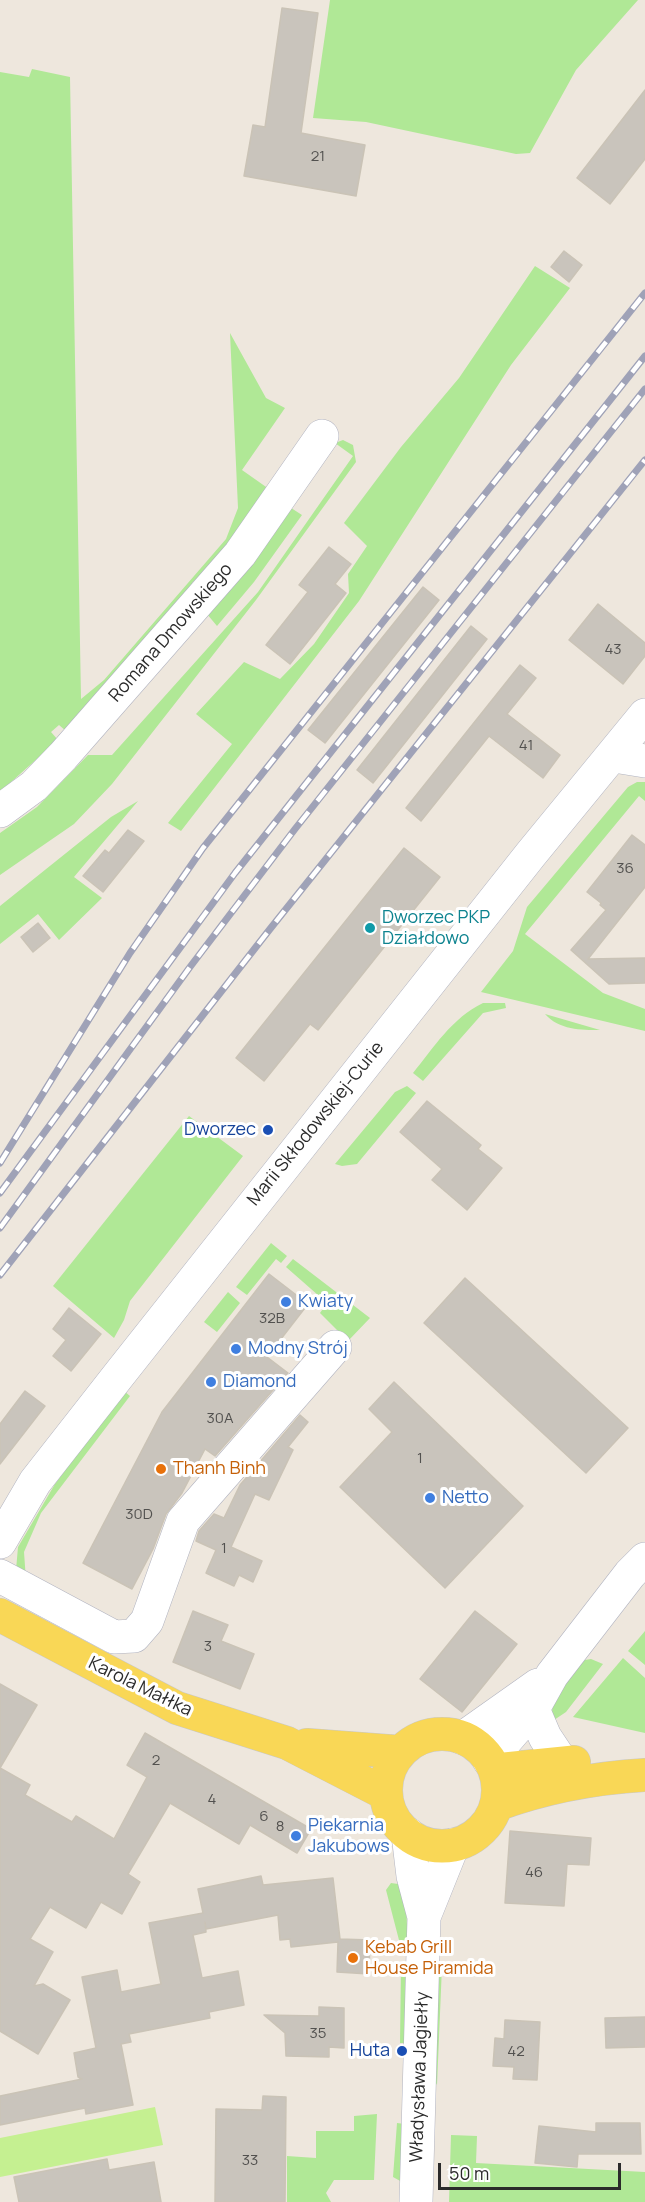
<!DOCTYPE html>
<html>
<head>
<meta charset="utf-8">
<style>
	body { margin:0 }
	#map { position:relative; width:645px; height:2202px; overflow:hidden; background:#eee7dd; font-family:Manrope,sans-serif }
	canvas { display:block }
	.scale { position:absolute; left:438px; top:2163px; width:183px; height:27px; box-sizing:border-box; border:3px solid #2b2b2b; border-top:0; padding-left:8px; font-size:18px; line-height:21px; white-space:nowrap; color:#2b2b2b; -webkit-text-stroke:4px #fff; paint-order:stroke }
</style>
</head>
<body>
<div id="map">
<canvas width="645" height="2202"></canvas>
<div class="scale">50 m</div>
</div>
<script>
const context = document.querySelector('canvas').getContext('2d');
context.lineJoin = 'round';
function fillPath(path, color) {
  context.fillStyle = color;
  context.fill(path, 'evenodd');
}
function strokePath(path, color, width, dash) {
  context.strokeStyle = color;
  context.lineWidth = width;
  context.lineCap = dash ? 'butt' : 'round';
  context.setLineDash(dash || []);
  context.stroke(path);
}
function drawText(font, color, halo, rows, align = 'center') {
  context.font = font + ' Manrope,sans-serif';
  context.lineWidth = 6;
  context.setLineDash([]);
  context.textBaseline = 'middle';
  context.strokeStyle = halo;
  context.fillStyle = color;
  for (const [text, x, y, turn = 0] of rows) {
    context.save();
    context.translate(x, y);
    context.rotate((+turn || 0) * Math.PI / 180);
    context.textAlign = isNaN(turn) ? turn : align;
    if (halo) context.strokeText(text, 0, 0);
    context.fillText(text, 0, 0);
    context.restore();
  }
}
fillPath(new Path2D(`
	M330,0H638L576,70L530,153L516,154L366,122L313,118Z
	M32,69L70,77L81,699L104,680L226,539L238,508L230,333L266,398L285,408L242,470L269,489L225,552L192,583L195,587L66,731L59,725L51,732L58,740L0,792V72L29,77Z
	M535,266L570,288L511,365L359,601L181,831L168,823L232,744L196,714L244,662L280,679L314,644L349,593L348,574L367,546L344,523L401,447L459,378Z
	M343,440L353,445L356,462L256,600L112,784L74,824L0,875V833L37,807L88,755H112L258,592L353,456L335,443Z
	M288,506L302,515L254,582L217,626L207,614Z
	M637,782H645V801L639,796L525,934L603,993L645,1009V1031L481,992L513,951L527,907L628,787Z
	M138,801L74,877L102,898L59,940L38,914L0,944V906L111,817Z
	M483,1003H505L506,1008L483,1013L423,1081L413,1073C434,1047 452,1018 483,1003Z
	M545,1014L600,1030C581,1030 559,1030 545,1014Z
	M407,1086L416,1093L357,1164L342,1166L335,1164L395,1092Z
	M189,1116L243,1156L130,1301L124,1320L114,1338L53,1286Z
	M271,1243L287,1256L281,1263L276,1259L247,1295L236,1287Z
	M293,1259L370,1318L348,1341L320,1313L327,1303L286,1267Z
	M228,1292L240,1303L217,1332L204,1322Z
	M124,1391L130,1396L41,1513L24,1552L26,1580L16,1570L18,1547L55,1484Z
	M645,1631V1665L628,1651Z
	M623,1658L645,1678V1733L573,1717Z
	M591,1659L603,1664L566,1712L551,1722L553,1702L579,1661Z
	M391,1883L405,1885L408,1944H400L386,1890Z
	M401,1964H408L406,2043H400Z
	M435,1965L442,1966L437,2085L432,2076Z
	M377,2114L374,2180H334L326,2193L331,2202H287V2156L316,2158V2131H354V2116Z
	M397,2123L405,2124L402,2182L393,2177Z
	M451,2135L477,2136L476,2163L645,2172V2202H449Z`), '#b0e896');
fillPath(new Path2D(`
	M155,2107L163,2145L0,2177V2138Z`), '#c5f091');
const building = new Path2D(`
	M282,8L318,13L301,133L365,145L356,196L244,176L253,125L265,127Z
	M645,90V159L610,204L577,178Z
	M564,251L582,265L569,282L551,267Z
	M329,547L351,564L335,584L346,593L290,664L266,645L308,592L299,585Z
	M423,587L439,600L325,743L308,730Z
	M598,604L645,643V656L623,684L569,640Z
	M471,626L487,639L373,783L357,770Z
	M520,665L536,678L507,714L560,755L543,778L489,736L421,821L406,808Z
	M128,830L144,841L103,892L83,876L105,850L109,853Z
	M632,835L645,845V887L588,959L645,958V983L609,984L571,950L606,910L600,905L601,903L587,892Z
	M404,848L440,877L318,1030L310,1024L264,1081L236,1058Z
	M38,923L50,938L33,952L21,937Z
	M427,1101L481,1145L478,1149L502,1168L467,1210L432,1180L442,1169L400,1132Z
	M269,1274L308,1304L267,1357L288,1373L215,1456L205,1449L182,1493L166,1514L153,1549L132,1589L83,1563L162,1412Z
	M465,1278L628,1428L586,1473L424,1323Z
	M69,1308L101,1334L71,1371L53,1356L66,1340L53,1329Z
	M394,1382L523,1506L445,1588L340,1487L392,1432L369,1409Z
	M25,1391L45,1406L0,1464V1424Z
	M300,1415L308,1422L288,1447L293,1450L269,1500L255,1494L231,1547L262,1561L253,1582L239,1575L234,1586L206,1573L216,1550L196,1541L199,1531L214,1514L224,1518L240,1485Z
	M193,1611L228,1625L221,1641L254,1654L240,1689L173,1662Z
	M475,1611L517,1644L462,1712L420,1679Z
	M0,1684L37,1705L0,1768Z
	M145,1733L311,1829L297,1853L250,1825L239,1844L170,1803L128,1874L140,1882L122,1914L101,1902L86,1928L50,1907L30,1939L53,1952L34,1986L43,1984L70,2000L38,2054L0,2031V1768L30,1785L25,1795L72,1822L76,1816L114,1839L147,1777L127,1765Z
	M510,1831L591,1838L589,1865L567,1864L564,1906L505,1903Z
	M261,1876L263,1885L333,1878L340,1939L370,1940L369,1974L337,1972L338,1942L291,1947L290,1939L280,1940L278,1915L206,1929L205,1922L206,1932L193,1935L202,1978L238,1971L244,2005L209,2012L210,2018L129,2034L131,2042L121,2044L133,2105L86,2114L85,2108L0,2125V2096L82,2079L78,2077L74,2053L96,2048L82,1977L117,1970L121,1992L161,1984L149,1923L203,1913L198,1889Z
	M319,2007L344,2008V2048L329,2047V2057L286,2056L285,2033L264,2015L319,2016Z
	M645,2017V2047L606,2048L605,2018Z
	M505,2020L540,2022L537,2080L513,2079L514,2067L493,2066L495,2038L504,2039Z
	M263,2096L286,2097L285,2202H215L216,2109L262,2110Z
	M596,2123H640L641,2154H578L577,2167L535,2163L539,2126L596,2132Z
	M107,2159L109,2170L154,2162L161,2202H19L14,2177Z`);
fillPath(building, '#c9c4bc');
strokePath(building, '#cac3b6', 1.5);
const minor = new Path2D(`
	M614,756L645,761
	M0,811L34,786L63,756L240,554L322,436
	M0,1542L35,1482L118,1376L531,854L645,715
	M0,1576L114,1637L134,1636L147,1621L183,1521L335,1347
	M533,1709L545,1737L563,1764
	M463,1738L538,1685
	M489,1760L533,1709L552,1675L630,1574L645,1559
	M408,1834L413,1876L424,1917L416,2202
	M424,1917L453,1845`);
const major = new Path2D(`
	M0,1615L177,1708L287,1743L386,1794
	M386 1790a56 56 0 1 1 112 0a56 56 0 1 1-112 0Z
	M307,1745L401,1752
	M495,1770L574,1762
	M496,1805C545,1787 593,1778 645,1775`);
strokePath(minor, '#b1b3c0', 34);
strokePath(major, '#c8c8c8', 34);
strokePath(minor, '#fff', 33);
strokePath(major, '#f9d756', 33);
const rail = new Path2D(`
	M0,1163L130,953L203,848L645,293
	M0,1193L235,873L645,356
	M0,1228L190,967L295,829L645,389
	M0,1275L270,929L645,460`);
strokePath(rail, '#9fa2b7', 7);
strokePath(rail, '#fff', 4.5, [14]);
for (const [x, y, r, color] of [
	[370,928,6,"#0f9aa8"],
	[268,1130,6,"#1a4fb4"],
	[286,1302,6,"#3f7fe0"],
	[236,1349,6,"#3f7fe0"],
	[211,1382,6,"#3f7fe0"],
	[161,1469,6,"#e8710a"],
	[430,1498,6,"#3f7fe0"],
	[296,1836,6,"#3f7fe0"],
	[353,1958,6,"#e8710a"],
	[402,2051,6,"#1a4fb4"]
]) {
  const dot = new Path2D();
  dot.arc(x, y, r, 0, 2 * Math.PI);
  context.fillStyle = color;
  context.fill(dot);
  strokePath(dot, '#fff', 2);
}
drawText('15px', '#52514f', null, [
	["21",318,157],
	["43",613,650],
	["41",526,746],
	["36",625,869],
	["32B",272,1319],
	["30A",220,1419],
	["1",420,1459],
	["30D",139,1515],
	["1",224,1549],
	["3",208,1647],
	["2",156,1761],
	["4",212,1800],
	["6",264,1817],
	["8",280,1827],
	["46",534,1873],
	["35",318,2034],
	["42",516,2052],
	["33",250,2161]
]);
drawText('18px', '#2b2b2b', '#fff', [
	["Romana Dmowskiego",171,633,-49],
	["Marii Skłodowskiej-Curie",316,1124,-51],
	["Karola Małłka",140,1687,26],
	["Władysława Jagiełły",420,2077,-88]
]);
drawText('18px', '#0d838f', '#fff', [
	["Dworzec PKP",382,918],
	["Działdowo",382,939]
], 'left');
drawText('18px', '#164399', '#fff', [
	["Dworzec",256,1130],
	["Huta",390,2051]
], 'right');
drawText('18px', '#366cbe', '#fff', [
	["Kwiaty",298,1302],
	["Modny Strój",248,1349],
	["Diamond",223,1382],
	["Netto",442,1498],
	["Piekarnia",308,1826],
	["Jakubows",308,1847]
], 'left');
drawText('18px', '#c56008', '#fff', [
	["Thanh Binh",173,1469],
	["Kebab Grill",365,1948],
	["House Piramida",365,1969]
], 'left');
</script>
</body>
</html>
